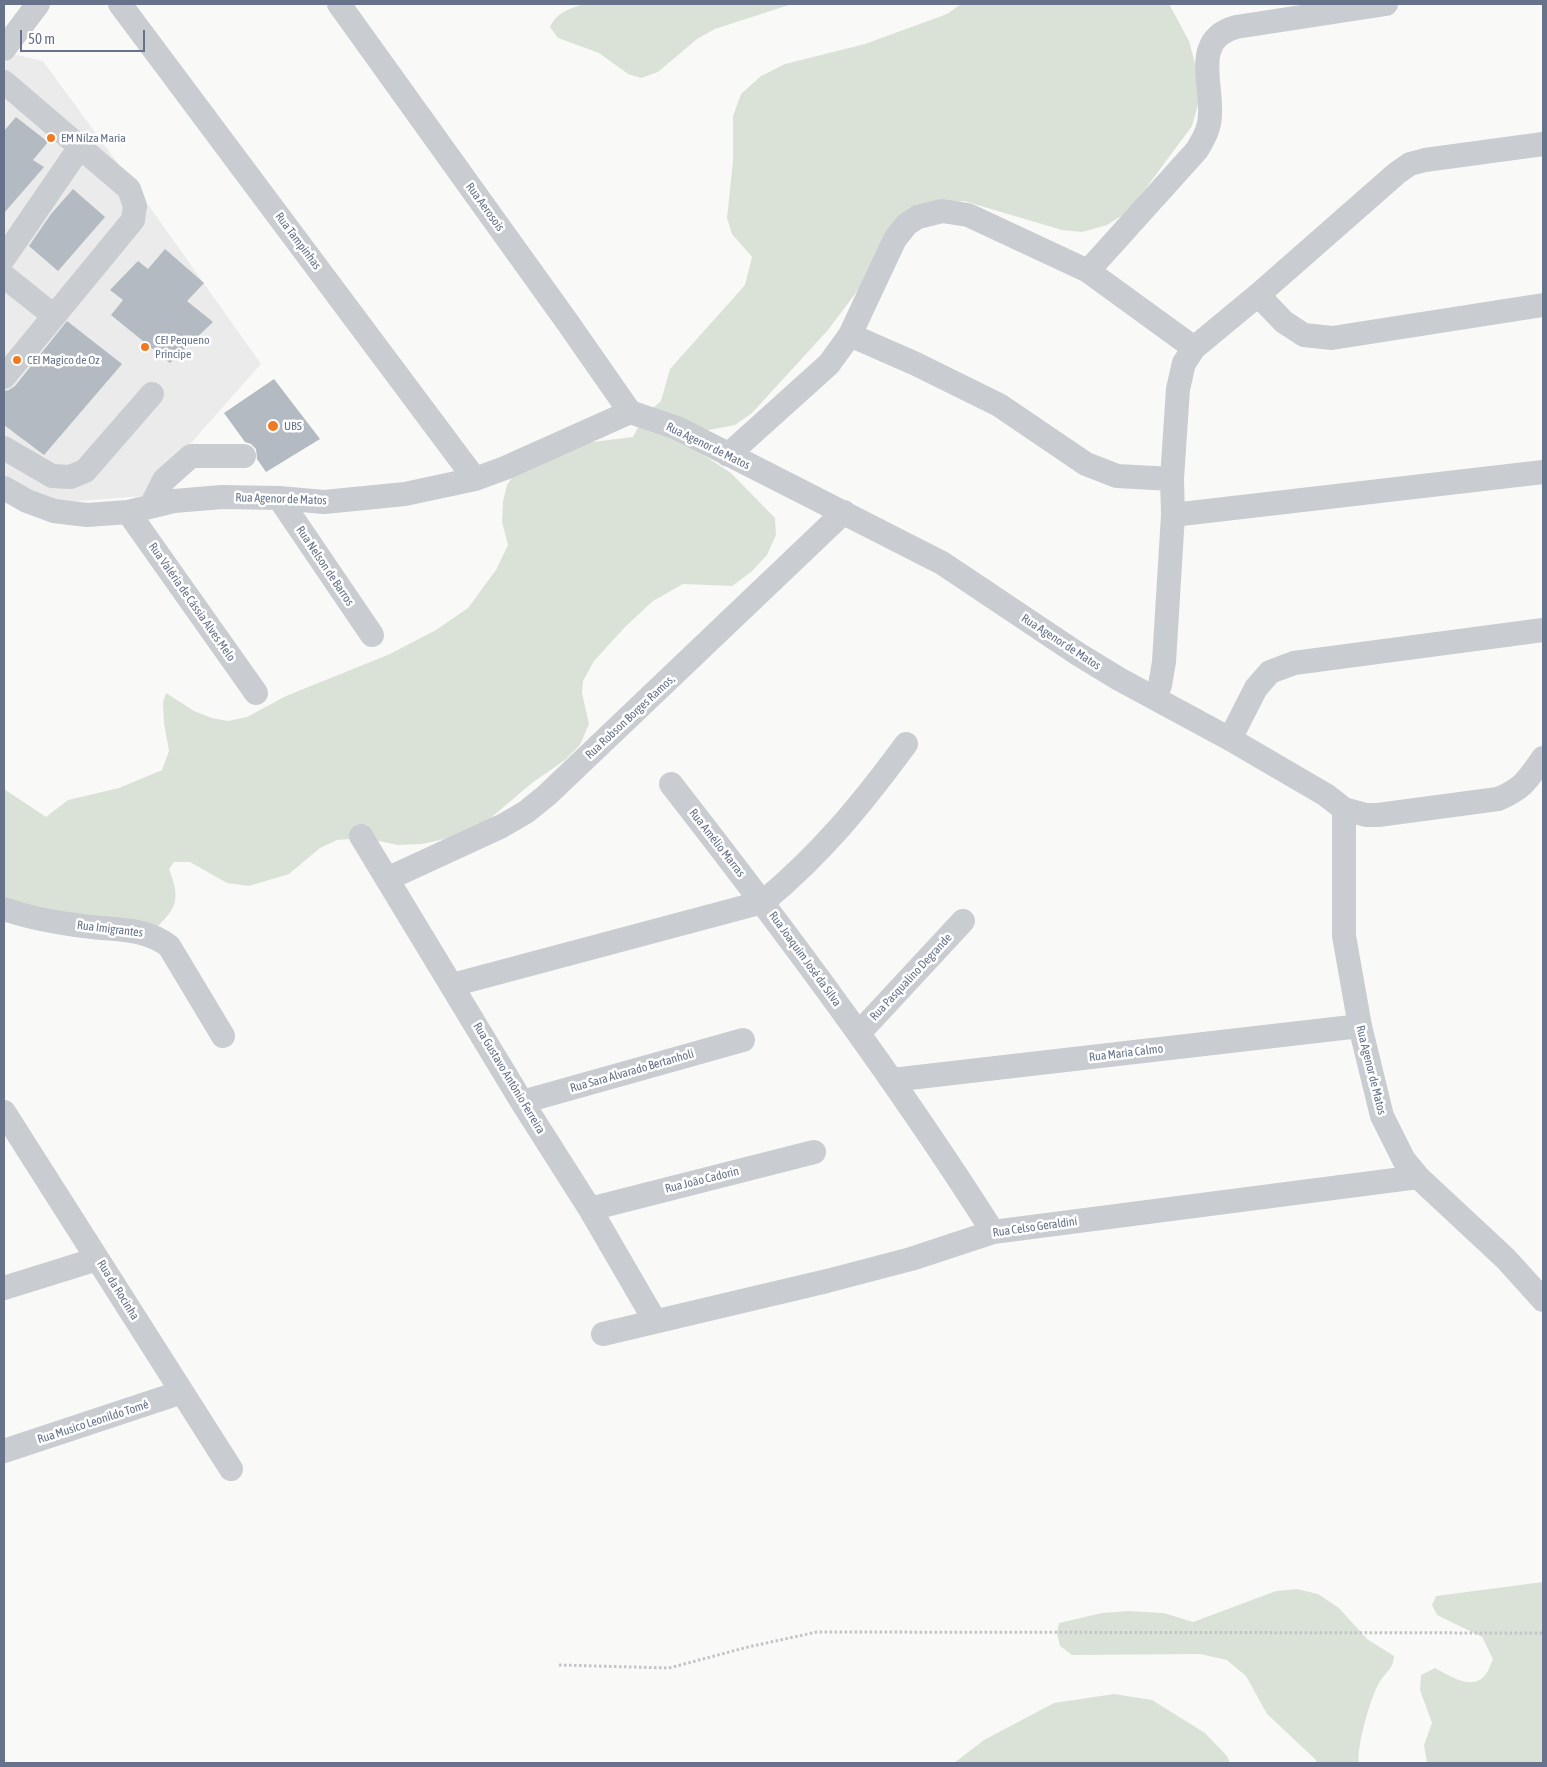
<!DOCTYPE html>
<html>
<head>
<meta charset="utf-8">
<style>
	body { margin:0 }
	#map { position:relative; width:1547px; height:1767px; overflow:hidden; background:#f9faf7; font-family:"Asap Condensed",sans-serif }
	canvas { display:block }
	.frame { position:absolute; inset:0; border:5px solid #66738a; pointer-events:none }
	.scale { position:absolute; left:20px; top:30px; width:125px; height:22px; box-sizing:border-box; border:2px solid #66738a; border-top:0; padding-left:6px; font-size:15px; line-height:18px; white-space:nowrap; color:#66738a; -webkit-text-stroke:4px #fff; paint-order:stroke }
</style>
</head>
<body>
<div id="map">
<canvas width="1547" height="1767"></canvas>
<div class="frame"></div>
<div class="scale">50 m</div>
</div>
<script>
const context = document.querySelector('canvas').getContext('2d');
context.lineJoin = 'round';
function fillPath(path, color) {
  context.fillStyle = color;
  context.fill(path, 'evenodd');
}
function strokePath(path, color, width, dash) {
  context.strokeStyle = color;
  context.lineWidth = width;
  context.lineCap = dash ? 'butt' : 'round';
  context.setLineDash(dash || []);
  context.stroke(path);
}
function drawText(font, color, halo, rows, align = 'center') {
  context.font = font + ' "Asap Condensed",sans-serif';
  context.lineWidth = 5;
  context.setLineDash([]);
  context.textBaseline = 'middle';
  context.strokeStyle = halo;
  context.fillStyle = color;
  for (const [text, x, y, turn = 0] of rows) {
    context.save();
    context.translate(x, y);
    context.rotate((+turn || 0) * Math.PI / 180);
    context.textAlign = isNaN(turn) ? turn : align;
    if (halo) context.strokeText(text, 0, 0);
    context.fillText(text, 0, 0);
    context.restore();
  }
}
fillPath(new Path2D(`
	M12,54L43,61L154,213L261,364L144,496L51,503L4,479V64Z`), '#eaebea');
fillPath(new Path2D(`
	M584,4H792L715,29L697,39L658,72L641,78L628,74L599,53L558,38L550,27C557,12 569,9 584,4Z
	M961,4H1169L1189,41L1198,75L1199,101L1192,126L1129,211L1107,225L1082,232L1062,230L964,201L921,206L828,330L752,413L735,425L703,431L702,454L731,473L775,518L776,535L767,555L751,572L732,586L683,584L653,601L626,626L594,661L583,681L582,693L589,724L580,745L565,760L532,783L487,821L458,836L422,844L398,845L364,838L337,840L320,848L289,874L249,886L227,883L190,862H174L169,869C181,900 177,908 154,930L4,899V789L46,817L68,800L119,788L162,770L169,751L164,723L163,702L166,693L194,711L212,718L228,721L247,717L286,696L390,654L436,630L468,608L496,570L508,545L502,522L503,501L507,485L514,475L560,446L633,437L644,416L661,401L670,369L745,285L752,257L732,234L727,218L733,161V116L741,94L761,76L785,64L865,44L947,14Z
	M1543,1582V1763H1427L1424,1745L1432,1723L1420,1690L1421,1675L1435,1668C1450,1676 1473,1692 1486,1674C1489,1670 1491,1663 1493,1659L1482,1637L1437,1615L1432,1605L1436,1596Z
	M1297,1589L1318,1594L1339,1608L1367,1639L1394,1656C1393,1670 1386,1671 1379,1683C1371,1696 1356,1748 1359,1763H1317L1316,1760L1267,1714L1246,1676L1227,1660L1200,1654L1072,1655L1060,1646L1057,1633L1059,1623L1102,1613L1128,1611L1164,1613L1193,1622L1276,1591Z
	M1114,1694L1152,1700L1205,1733L1227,1756L1230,1763H954L984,1740L1054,1703Z`), '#dae2d8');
fillPath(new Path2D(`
	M16,117L48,142L33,160L44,167L4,213V131Z
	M73,189L105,217L58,271L29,246L51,214Z
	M165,249L204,283L187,301L213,322L170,363L111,315L123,300L110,290L138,261L148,269Z
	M67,321L122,364L44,455L4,425V391L9,390L15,386Z
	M274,379L320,439L266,472L257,459L256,449L251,444L245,442L224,413Z`), '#b4bac1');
strokePath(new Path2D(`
	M559,1665L669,1668L748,1647L817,1632L1543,1633`), '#c2c4c7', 3, [2.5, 2.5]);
strokePath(new Path2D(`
	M120,4L475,479
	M339,4L568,323L630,412
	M4,49L38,4
	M4,82L129,189L135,206L133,220L4,377
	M4,258L80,147
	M1088,271L1197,150C1204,138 1210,128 1210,114C1212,82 1192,39 1236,27L1386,4
	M4,276L54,316
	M1258,295L1284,322L1304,335L1332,338L1543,305
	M850,335L916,364L999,405L1086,464L1117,476L1172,479
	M4,448L52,476L70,477L85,471L152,394
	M728,455L829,364L850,335L895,239L907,224L918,217L942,211L968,215L1088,271L1194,348
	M4,488L27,501L54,511L87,515L128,512L174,501L222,497L279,498L324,502L405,494L475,479L505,468L630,412L677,428L942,563L1078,654L1119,679L1230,739L1326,795L1344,809L1366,815H1378L1498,799C1523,789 1528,779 1543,758
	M279,498L372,635
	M151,506L164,480L191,456H244
	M128,512L256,693
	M1173,515L1543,472
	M1155,698L1160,685L1164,662L1173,515L1172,479L1178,389L1184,363L1194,348L1258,295L1397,173L1410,164L1425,160L1543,144
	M1230,739L1256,688L1270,672L1294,663L1543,630
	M671,784C784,929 894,1076 993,1232
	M1344,809V936L1360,1026L1382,1116L1404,1160L1418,1177L1506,1259L1543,1300
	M361,836L522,1102L590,1209L655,1321
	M387,879L502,826L526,812L547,795L844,512
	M4,909C24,916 54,922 76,925C109,931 141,925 169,946L223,1036
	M452,985L763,902C821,854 862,804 906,744
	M859,1033L963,921
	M892,1080L1360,1026
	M522,1102L743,1040
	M4,1112L231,1469
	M590,1209L814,1152
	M4,1288L97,1259
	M603,1334L827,1281L911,1259L993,1232L1418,1177
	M4,1451L182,1392`), '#c9ccd0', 24);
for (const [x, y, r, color] of [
	[51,138,5,"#f07a21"],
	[145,347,5,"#f07a21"],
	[17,360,5,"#f07a21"],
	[273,426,6,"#f07a21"]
]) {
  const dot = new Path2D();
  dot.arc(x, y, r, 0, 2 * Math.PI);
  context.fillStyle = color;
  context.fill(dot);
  strokePath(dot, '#fff', 2);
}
drawText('12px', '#66738a', '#fff', [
	["EM Nilza Maria",61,138],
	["CEI Pequeno",155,340],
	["Principe",155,354],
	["CEI Magico de Oz",27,360],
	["UBS",284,426]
], 'left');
drawText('12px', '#66738a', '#fff', [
	["Rua Aerosois",485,207,54],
	["Rua Tampinhas",298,241,53],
	["Rua Agenor de Matos",708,446,26],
	["Rua Agenor de Matos",281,499,2],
	["Rua Nelson de Barros",325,566,56],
	["Rua Valéria de Cássia Alves Melo",192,602,55],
	["Rua Agenor de Matos",1061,642,33],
	["Rua Robson Borges Ramos,",630,717,-43],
	["Rua Amélio Marras",717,843,52],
	["Rua Imigrantes",110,929,7],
	["Rua Joaquim José da Silva",805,959,54],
	["Rua Pasqualino Degrande",911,977,-47],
	["Rua Maria Calmo",1126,1053,-7],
	["Rua Agenor de Matos",1371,1070,76],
	["Rua Sara Alvarado Bertanholi",632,1071,-16],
	["Rua Gustavo Antônio Ferreira",509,1078,59],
	["Rua João Cadorin",702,1180,-14],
	["Rua Celso Geraldini",1035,1227,-8],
	["Rua da Rocinha",118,1290,58],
	["Rua Musico Leonildo Tomé",93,1422,-18]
]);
</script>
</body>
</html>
